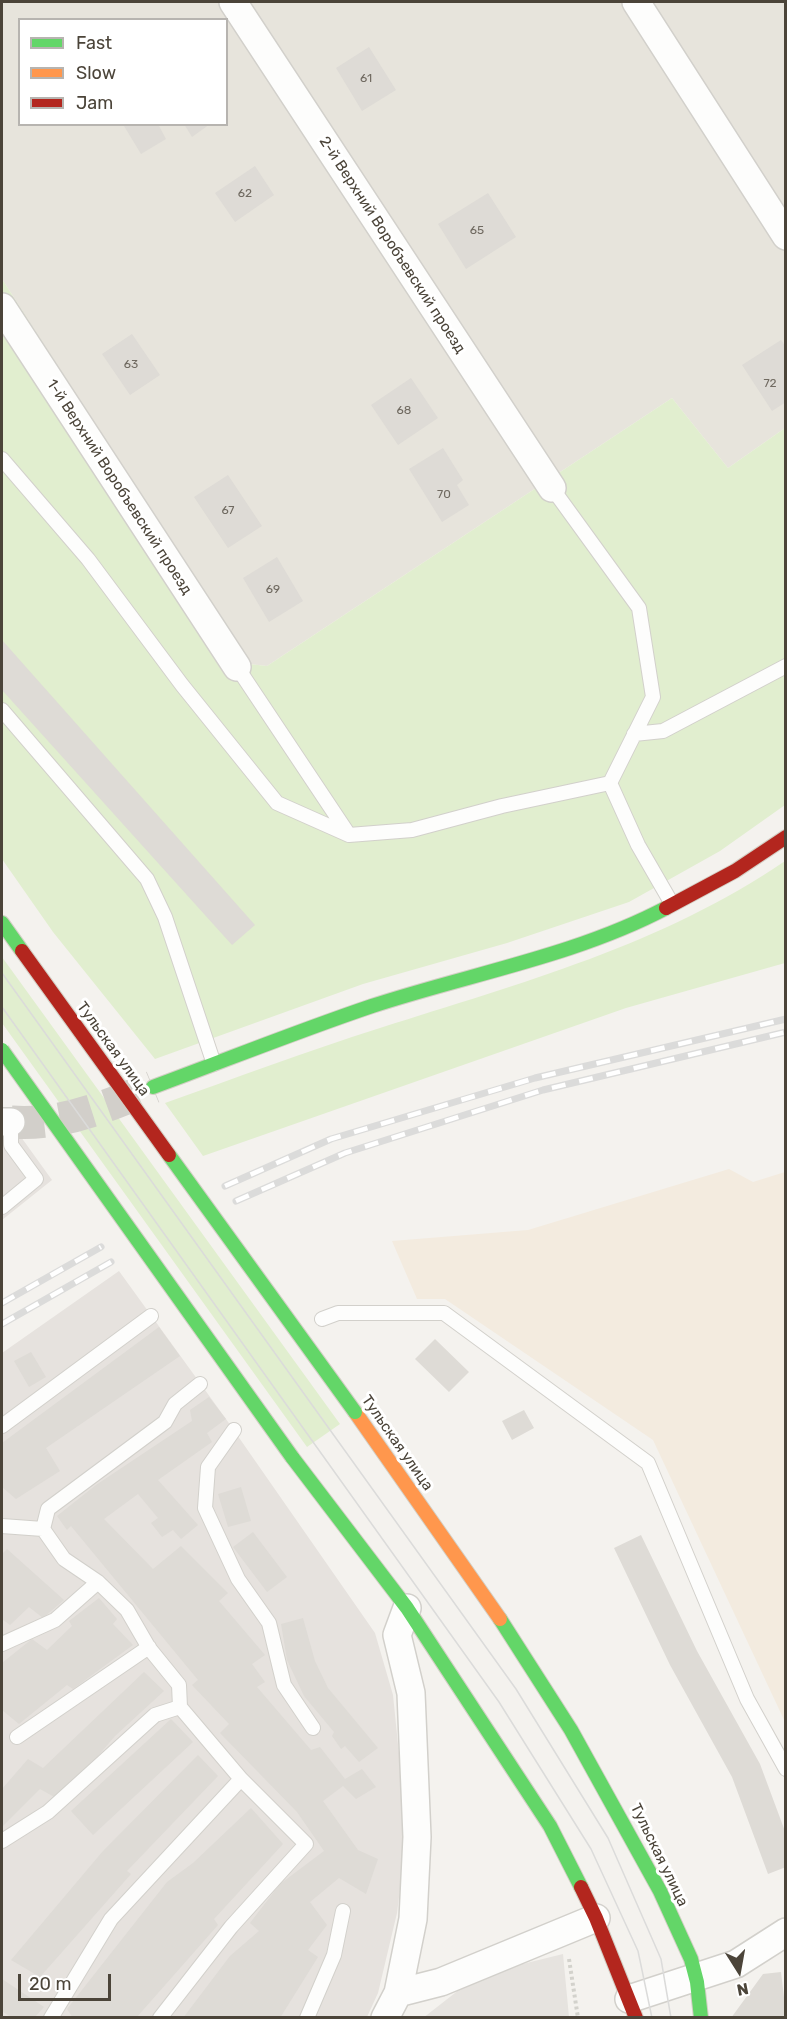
<!DOCTYPE html>
<html>
<head>
<meta charset="utf-8">
<style>
	body { margin:0 }
	#map { position:relative; width:787px; height:2019px; overflow:hidden; background:#f4f2ee; font-family:Rubik,sans-serif }
	canvas { display:block }
	.frame { position:absolute; inset:0; border:3px solid #4b4439; pointer-events:none }
	.legend { position:absolute; left:18px; top:18px; width:210px; height:108px; box-sizing:border-box; background:#fff; border:2px solid #b7b4b0; margin:0; padding:8px 10px; list-style:none; font-size:18px; color:#4b4439 }
	.legend li { display:flex; align-items:center; gap:12px; height:30px }
	.legend b { width:30px; border:2px solid #b7b4b0 }
	.north { position:absolute; left:709px; top:1941px; width:60px; height:60px; -webkit-text-stroke:4px #fff; paint-order:stroke; rotate:169deg; font-size:16px; font-weight:700; line-height:24px; text-align:center; color:#4b4439 }
	.north::after { content:''; display:block; margin:auto; width:21px; height:27px; background:#4b4439; clip-path:polygon(50% 0,100% 100%,50% 72%,0 100%) }
	.scale { position:absolute; left:18px; top:1974px; width:93px; height:27px; box-sizing:border-box; border:3px solid #4b4439; border-top:0; padding-left:8px; font-size:18px; line-height:21px; white-space:nowrap; color:#4b4439; -webkit-text-stroke:4px #fff; paint-order:stroke }
</style>
</head>
<body>
<div id="map">
<canvas width="787" height="2019"></canvas>
<div class="frame"></div>
<ul class="legend">
<li><b style="height:8px;background:#63d668"></b>Fast</li>
<li><b style="height:8px;background:#ff974d"></b>Slow</li>
<li><b style="height:8px;background:#b3261e"></b>Jam</li>
</ul>
<div class="north">N</div>
<div class="scale">20 m</div>
</div>
<script>
const context = document.querySelector('canvas').getContext('2d');
context.lineJoin = 'round';
function fillPath(path, color) {
  context.fillStyle = color;
  context.fill(path, 'evenodd');
}
function strokePath(path, color, width, dash) {
  context.strokeStyle = color;
  context.lineWidth = width;
  context.lineCap = dash ? 'butt' : 'round';
  context.setLineDash(dash || []);
  context.stroke(path);
}
function drawText(font, color, halo, rows, align = 'center') {
  context.font = font + ' Rubik,sans-serif';
  context.lineWidth = 6;
  context.setLineDash([]);
  context.textBaseline = 'middle';
  context.strokeStyle = halo;
  context.fillStyle = color;
  for (const [text, x, y, turn = 0] of rows) {
    context.save();
    context.translate(x, y);
    context.rotate((+turn || 0) * Math.PI / 180);
    context.textAlign = isNaN(turn) ? turn : align;
    if (halo) context.strokeText(text, 0, 0);
    context.fillText(text, 0, 0);
    context.restore();
  }
}
fillPath(new Path2D(`
	M2,2H785V428L728,468L672,398L267,666L249,664L2,279ZM20,20H226V124H20Z`), '#e7e4dc');
fillPath(new Path2D(`
	M729,1169L753,1182L785,1172V1722L653,1440L445,1299H417L392,1241L528,1230Z`), '#f3ebdf');
fillPath(new Path2D(`
	M2,1137H21L52,1180L2,1220Z
	M119,1271L226,1419L375,1633L393,1695L407,1833L397,1913L378,1993L367,2017H2V1353Z`), '#e6e2de');
fillPath(new Path2D(`
	M2,279L249,664L267,666L672,398L728,468L785,428V805L720,851L629,902L507,943L363,984L155,1059L53,932L2,859Z
	M785,861V963L626,1008L203,1156L165,1103C236,1078 307,1051 380,1028C521,983 662,945 785,861Z
	M2,957L340,1424L307,1447L2,1023Z`), '#e1eecf');
fillPath(new Path2D(`
	M563,1954L569,2017L423,2018L478,1975Z`), '#e6e3df');
fillPath(new Path2D(`
	M369,47L396,90L362,111L336,68Z
	M158,124L166,139L141,154L124,126Z
	M184,124H210L192,137Z
	M255,166L274,195L235,222L215,193Z
	M488,193L516,237L466,269L438,224Z
	M132,334L160,375L130,395L102,354Z
	M781,340L786,347V402L772,411L742,365Z
	M411,378L438,418L398,445L371,405Z
	M443,448L463,480L457,485L469,505L442,522L409,469Z
	M228,475L262,526L228,548L194,497Z
	M277,557L303,601L269,622L243,578Z
	M2,640L255,925L232,945L2,690Z
	M159,1327L180,1356L46,1448L60,1471L16,1499L2,1487V1443Z
	M435,1339L469,1372L449,1392L415,1359Z
	M31,1352L46,1377L29,1387L14,1361Z
	M209,1397L226,1419L207,1433L212,1442L158,1480L198,1525L181,1539L173,1530L162,1537L151,1523L158,1518L138,1494L104,1519L153,1569L181,1546L228,1593L219,1601L265,1655L252,1664L265,1682L257,1687L311,1750L320,1747L345,1779L362,1769L376,1787L356,1799L343,1786L323,1801L358,1850L378,1859L366,1894L339,1878L310,1902L327,1925L308,1950L318,1957L280,2018H183L230,1956L259,1931L250,1923L280,1884L324,1851L297,1812L220,1733L229,1724L192,1685L198,1680L71,1526L67,1530L57,1516L96,1485L192,1421L190,1410Z
	M524,1410L534,1428L512,1440L502,1421Z
	M241,1487L251,1521L228,1527L218,1494Z
	M253,1532L287,1577L267,1592L233,1547Z
	M641,1535L697,1651L760,1764L786,1834V1867L768,1874L732,1777L670,1665L614,1548Z
	M7,1549L64,1600L43,1618L29,1607L10,1625L2,1619V1554Z
	M99,1598L117,1619L113,1624L133,1645L73,1689L67,1685L19,1724L2,1710V1663L32,1639L47,1650L72,1626L69,1621Z
	M303,1618L315,1661L328,1688L378,1748L359,1762L345,1746L341,1749L332,1736L334,1732L304,1696L287,1660L281,1624Z
	M144,1672L164,1691L115,1736L79,1778L56,1798L40,1789L2,1827V1789L28,1759L43,1768Z
	M171,1719L193,1742L93,1835L71,1811Z
	M198,1755L218,1776L127,1871L131,1874L40,1977L11,1960L103,1851Z
	M251,1808L283,1844L214,1919L218,1925L136,2018H73L67,2009L167,1882L193,1863Z
	M781,1972L786,2014L781,2018H731L763,1974Z
	M2,1979L44,2007L34,2018H12L2,2011Z`), '#dedbd6');
strokePath(new Path2D(`
	M11,1122C62,1126 107,1106 153,1087`), '#d2cfca', 33, [33, 16]);
const lane = new Path2D(`
	M2,459L88,559L182,685L277,803L349,835L412,830L502,806L610,783L653,697L639,608L552,488
	M237,667L349,835
	M2,710L147,879L165,917L214,1064
	M634,734L663,731L786,666
	M610,783L638,845L672,904
	M2,1207L36,1179L11,1145V1122
	M322,1319L338,1313H444L648,1463L747,1699L786,1769
	M2,1426L151,1316
	M234,1430L208,1467L205,1508L238,1579L269,1623L284,1685L313,1728
	M2,1526L43,1529
	M2,1644L55,1620L98,1582
	M17,1737L149,1647
	M2,1841L48,1812L155,1715L180,1707
	M51,2018L111,1919L241,1779
	M160,2018L231,1927L306,1844L241,1779L180,1707L179,1685L149,1648L127,1610L98,1582L64,1559L43,1529L48,1509L165,1422L175,1404L200,1384
	M307,2018L334,1955L343,1911`);
const street = new Path2D(`
	M233,2L552,488
	M636,2L786,236
	M2,307L237,667
	M2,1122H11
	M398,1993L413,1919L417,1837L411,1693L397,1635L407,1608
	M629,1999L736,1964L786,1932
	M385,2018L398,1993L441,1982L596,1918`);
const fast = new Path2D(`
	M2,923L22,951
	M153,1087C226,1060 298,1031 372,1006C469,974 575,956 666,908
	M292,1457L407,1608L550,1826L581,1887
	M500,1619L571,1730L660,1891L691,1959L697,1982L701,2018`);
const slow = new Path2D(`
	M355,1412L500,1619`);
const jam = new Path2D(`
	M666,908L735,871L786,837
	M581,1887L596,1918L636,2018`);
strokePath(lane, '#d2d0cb', 16);
strokePath(street, '#d2d0cb', 30);
strokePath(fast, '#d3cfc5', 16);
strokePath(slow, '#d3cfc5', 16);
strokePath(jam, '#d3cfc5', 16);
strokePath(new Path2D(`
	M569,1959L578,2018`), '#d3d2cc', 4, [3, 3]);
strokePath(lane, '#fdfdfc', 14);
strokePath(street, '#fdfdfc', 27);
strokePath(fast, '#63d668', 14);
strokePath(slow, '#ff974d', 14);
strokePath(jam, '#b3261e', 14);
strokePath(new Path2D(`
	M2,973L516,1689L608,1838L661,1959L671,2018
	M2,1007L499,1702L591,1849L638,1951L652,2018`), '#dbdbda', 1.5);
const rail = new Path2D(`
	M225,1186L331,1139L535,1078L786,1019
	M236,1201L345,1153L543,1090L786,1032
	M2,1303L101,1247
	M2,1324L111,1262`);
strokePath(rail, '#dbdbda', 7);
strokePath(rail, '#fff', 4.5, [14]);
const fastBridge = new Path2D(`
	M2,1050L292,1457
	M169,1155L355,1412`);
const jamBridge = new Path2D(`
	M22,951L169,1155`);
strokePath(fastBridge, '#d3cfc5', 16, []);
strokePath(jamBridge, '#d3cfc5', 16, []);
strokePath(fastBridge, '#63d668', 14);
strokePath(jamBridge, '#b3261e', 14);
drawText('12px', '#706a61', null, [
	["61",366,79],
	["62",245,194],
	["65",477,231],
	["63",131,365],
	["72",770,384],
	["68",404,411],
	["70",444,495],
	["67",228,511],
	["69",273,590]
]);
drawText('15px', '#4b4439', '#fff', [
	["2-й Верхний Воробъевский проезд",392,245,57],
	["1-й Верхний Воробъевский проезд",119,487,57],
	["Тульская улица",113,1049,54],
	["Тульская улица",397,1443,55],
	["Тульская улица",659,1855,64]
]);
</script>
</body>
</html>
